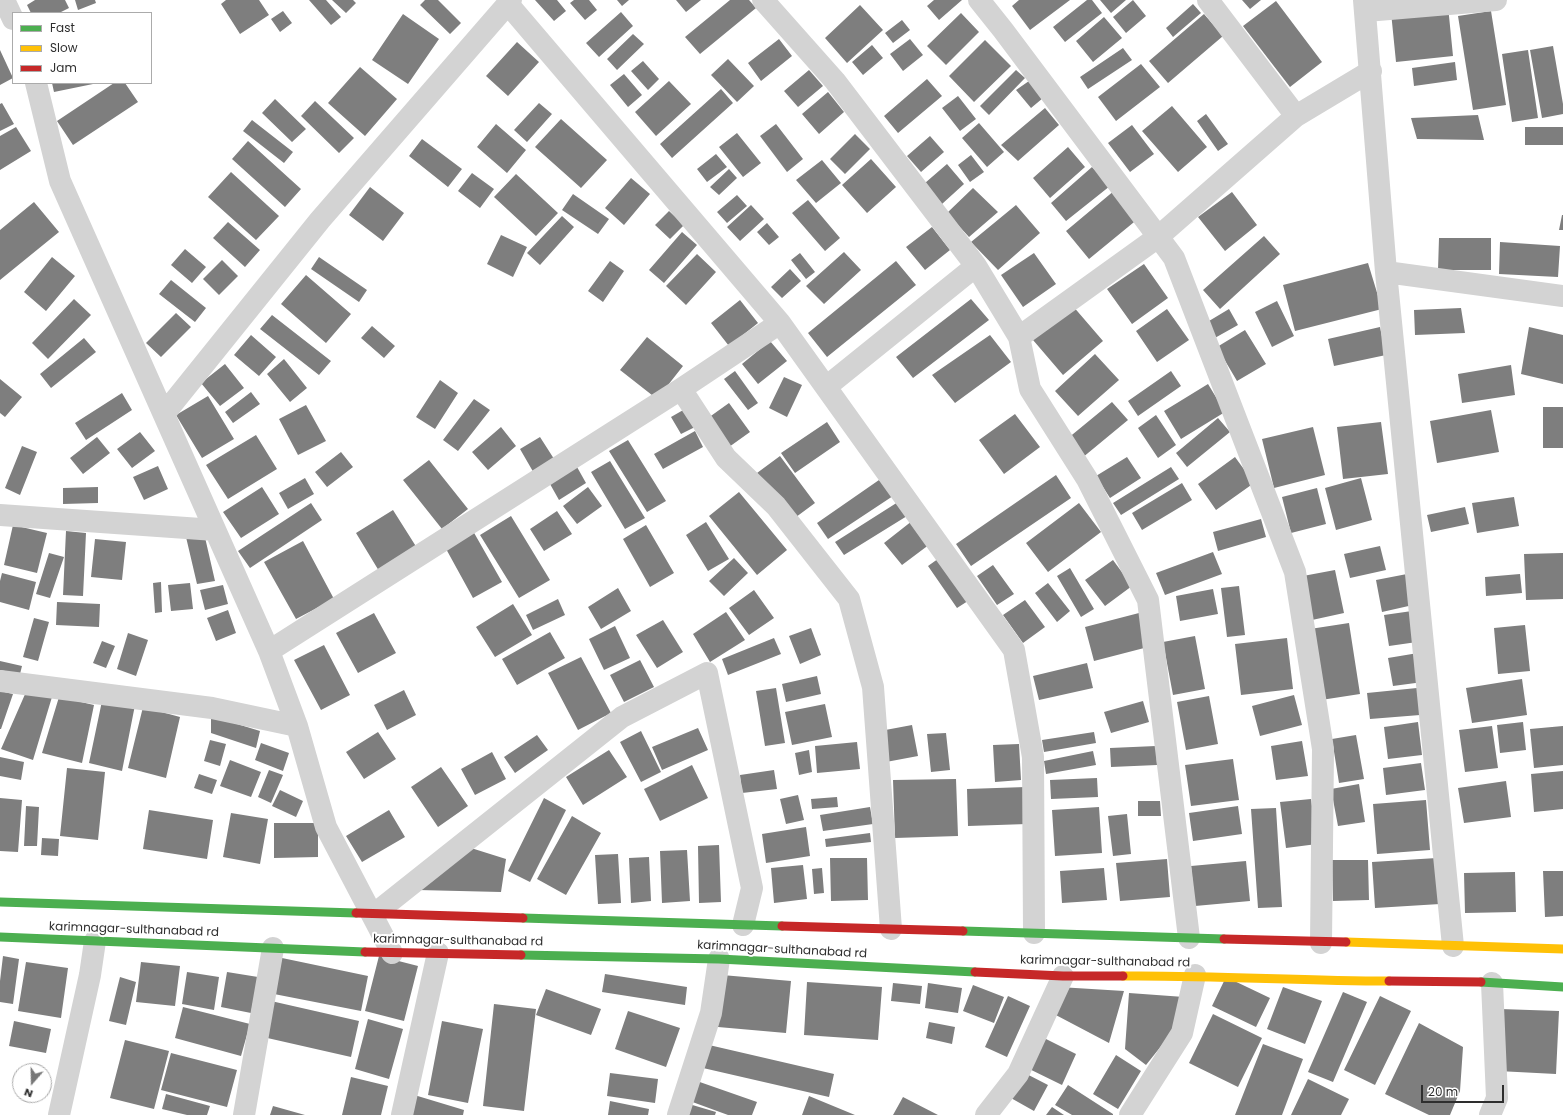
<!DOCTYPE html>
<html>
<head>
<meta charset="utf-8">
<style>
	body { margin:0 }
	#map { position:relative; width:1563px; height:1115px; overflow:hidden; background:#fff; font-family:Poppins,sans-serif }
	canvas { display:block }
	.legend { position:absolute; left:12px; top:12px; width:140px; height:72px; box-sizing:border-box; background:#fff; border:1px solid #ababab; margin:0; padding:5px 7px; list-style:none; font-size:12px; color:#2e2e2e }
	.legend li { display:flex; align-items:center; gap:8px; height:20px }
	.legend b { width:20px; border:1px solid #ababab }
	.north { position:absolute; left:12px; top:1063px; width:40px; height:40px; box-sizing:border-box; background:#fff; border:1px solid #ababab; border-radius:50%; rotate:200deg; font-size:11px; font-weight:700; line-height:16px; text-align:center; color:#2e2e2e }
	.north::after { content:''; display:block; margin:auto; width:14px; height:18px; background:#777; clip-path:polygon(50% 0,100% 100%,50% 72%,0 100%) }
	.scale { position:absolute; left:1421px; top:1085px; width:83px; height:18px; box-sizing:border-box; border:2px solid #2e2e2e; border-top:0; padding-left:5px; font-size:12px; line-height:14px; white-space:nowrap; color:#2e2e2e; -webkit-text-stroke:3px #fff; paint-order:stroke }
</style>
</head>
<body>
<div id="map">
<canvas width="1563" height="1115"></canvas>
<ul class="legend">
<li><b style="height:5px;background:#4caf50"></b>Fast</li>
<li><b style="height:5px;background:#ffc107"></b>Slow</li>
<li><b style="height:5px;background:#c62828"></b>Jam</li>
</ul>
<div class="north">N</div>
<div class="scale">20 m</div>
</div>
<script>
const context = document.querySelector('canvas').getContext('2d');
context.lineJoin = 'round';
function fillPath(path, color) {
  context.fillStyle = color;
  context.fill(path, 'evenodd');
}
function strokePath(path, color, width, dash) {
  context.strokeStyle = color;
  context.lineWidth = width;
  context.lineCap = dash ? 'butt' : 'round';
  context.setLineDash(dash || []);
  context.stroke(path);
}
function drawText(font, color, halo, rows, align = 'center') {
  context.font = font + ' Poppins,sans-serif';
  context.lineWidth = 4;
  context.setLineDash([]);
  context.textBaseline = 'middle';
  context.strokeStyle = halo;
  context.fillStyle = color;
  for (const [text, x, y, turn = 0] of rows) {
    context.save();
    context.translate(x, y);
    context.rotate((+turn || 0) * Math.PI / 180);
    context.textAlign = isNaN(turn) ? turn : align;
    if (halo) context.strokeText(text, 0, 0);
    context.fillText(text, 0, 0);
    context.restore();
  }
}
fillPath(new Path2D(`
	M35,0H65L69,8L59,13H31L27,5Z
	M75,0H95L96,3L78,10Z
	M226,0H259L269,15L240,34L221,4Z
	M309,0H326L341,17L331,25Z
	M332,0H353L356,3L346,13Z
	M425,0H438L461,23L450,34L420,5Z
	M535,0H557L566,11L554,21Z
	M574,0H589L597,10L585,20L570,3Z
	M617,0H629L622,6Z
	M676,0H701L686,12Z
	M730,0H749L756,8L700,54L685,37Z
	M934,0H962L939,20L927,6Z
	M1019,0H1070L1030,30L1012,6Z
	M1087,0H1092L1102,13L1065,42L1053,27Z
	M1100,0H1126L1111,13Z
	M1133,0L1146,16L1126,33L1113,17Z
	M1242,0H1261L1250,9Z
	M1276,1L1322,62L1290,87L1243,26Z
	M1193,4L1201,13L1173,37L1166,28Z
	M860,5L883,30L847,63L825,38Z
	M1448,6L1453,56L1396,62L1391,12Z
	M283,11L292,23L280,32L271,19Z
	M1491,11L1506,105L1473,110L1458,16Z
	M621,12L633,26L599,57L586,43Z
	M961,13L979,32L946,65L927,46Z
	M403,14L439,39L408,84L372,60Z
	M1204,14L1223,36L1168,83L1149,61Z
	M1104,17L1122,38L1093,62L1076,41Z
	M902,20L910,30L893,43L885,33Z
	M633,34L644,44L617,70L607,59Z
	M779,39L792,56L761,81L748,63Z
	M910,39L923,55L903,71L890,54Z
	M985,40L1011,66L974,102L949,76Z
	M517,42L539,62L508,96L486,76Z
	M872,45L883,58L863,75L852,62Z
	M1553,46L1563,104V114L1542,118L1530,50Z
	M1123,48L1132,60L1088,89L1080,77Z
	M0,50L13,78L0,85Z
	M1528,50L1538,118L1512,122L1502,54Z
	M728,59L754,86L737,102L711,75Z
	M643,61L659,79L648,90L631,71Z
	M1455,62L1457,80L1414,86L1412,68Z
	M1141,64L1160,87L1116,121L1098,97Z
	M360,67L397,99L365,136L328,103Z
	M809,70L823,86L798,107L784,91Z
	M1016,70L1025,78L989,115L980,106Z
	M624,74L642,95L628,107L610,85Z
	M927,79L942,96L898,133L884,116Z
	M669,81L691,104L656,136L635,112Z
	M1029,81L1043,98L1031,108L1016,90Z
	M52,83H93V84L54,92Z
	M114,83H125L138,102L73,145L57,121Z
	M721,89L733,103L672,158L660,144Z
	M828,92L844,112L819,134L802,114Z
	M958,96L976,119L960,131L942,108Z
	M275,99L306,129L292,142L262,113Z
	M315,101L354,138L339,153L301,116Z
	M2,103L14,124L0,131V104Z
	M539,103L552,114L527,142L514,130Z
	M1172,106L1207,147L1178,172L1142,131Z
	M1045,108L1059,125L1018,161L1001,145Z
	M1206,114L1228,144L1218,151L1197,121Z
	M1478,115L1484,140L1417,139L1411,118Z
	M561,119L607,160L581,188L535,147Z
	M252,120L293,152L284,163L243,131Z
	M979,123L1004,152L987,167L962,138Z
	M496,124L526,150L507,173L477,147Z
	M776,124L803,159L787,172L760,136Z
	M1132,125L1154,154L1130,172L1108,143Z
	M16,127L31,151L0,170V136Z
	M1525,127H1563V145H1525Z
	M737,133L761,163L743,177L719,147Z
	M855,134L870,149L845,174L830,159Z
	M930,136L944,152L921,172L907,156Z
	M422,139L462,169L448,187L409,156Z
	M248,141L301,189L285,207L232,159Z
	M1068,147L1085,167L1050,198L1033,178Z
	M716,154L727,167L707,182L697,169Z
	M971,155L984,172L970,182L958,165Z
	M871,159L896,187L867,213L842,185Z
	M822,160L841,183L816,203L796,180Z
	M947,164L964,184L942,204L925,183Z
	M1092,167L1110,186L1066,221L1051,203Z
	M729,169L737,178L719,195L710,187Z
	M231,172L279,216L256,240L208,197Z
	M472,173L494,189L480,208L458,191Z
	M516,174L558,213L536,236L494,197Z
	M631,178L650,194L624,225L605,208Z
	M370,187L404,213L383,241L349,215Z
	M973,188L998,212L969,237L947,213Z
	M1115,190L1139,218L1089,259L1066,231Z
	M1232,192L1257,225L1225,251L1198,217Z
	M573,194L609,219L598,234L562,210Z
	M737,195L747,206L727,223L717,212Z
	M808,200L840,238L825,251L792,213Z
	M34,202L59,232L0,280V230Z
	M751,205L764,219L740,241L727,227Z
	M1016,205L1040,233L998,270L971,242Z
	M669,211L684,225L670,239L655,225Z
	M1562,215H1563V230H1559Z
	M562,216L574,227L540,265L527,253Z
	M228,222L260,250L245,267L213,238Z
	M767,223L779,237L769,245L757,232Z
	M932,227L950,250L925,270L906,247Z
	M682,232L697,245L664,283L649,270Z
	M501,235L527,247L513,277L487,264Z
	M1264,236L1280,254L1220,309L1203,290Z
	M1439,238H1491V270H1438Z
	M1500,242L1560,246L1558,277L1499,274Z
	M185,249L206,267L192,283L171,265Z
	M844,252L861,270L824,304L806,286Z
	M800,253L815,272L806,279L791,260Z
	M1034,253L1056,284L1023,307L1001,275Z
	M697,254L716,272L686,305L666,286Z
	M52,257L75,276L46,311L24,292Z
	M319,257L367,290L359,302L311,269Z
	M222,260L238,276L219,295L203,279Z
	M610,261L624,271L603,302L588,291Z
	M896,261L916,285L827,357L808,333Z
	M1368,263L1382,309L1295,331L1283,285Z
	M1144,264L1168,298L1132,324L1107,289Z
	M790,269L801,281L782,298L771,287Z
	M306,275L351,314L326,343L281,304Z
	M171,280L206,308L195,322L159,294Z
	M74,299L91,315L48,359L32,343Z
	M971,299L989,320L913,378L896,357Z
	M740,300L758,323L729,346L711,323Z
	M1277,301L1294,336L1272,347L1255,312Z
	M1072,305L1103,341L1063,375L1033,340Z
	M1461,308L1465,333L1415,335L1414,310Z
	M1167,309L1189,340L1157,362L1136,331Z
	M1229,309L1238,325L1213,339L1204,324Z
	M176,313L191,327L161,357L146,343Z
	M272,315L331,361L319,375L260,329Z
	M372,326L395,346L384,358L361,338Z
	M1380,327L1386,355L1334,366L1328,339Z
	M1529,327L1563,335V384L1521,374Z
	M1245,330L1266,364L1237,381L1217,347Z
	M251,335L276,357L259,376L234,355Z
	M990,335L1011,362L955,403L932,375Z
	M647,337L683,366L657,399L620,370Z
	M84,338L96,352L51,388L40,374Z
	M770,341L787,361L758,384L742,364Z
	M1095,354L1119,380L1078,416L1055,391Z
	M284,359L307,388L290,402L267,374Z
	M225,364L244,388L220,406L201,383Z
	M1511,365L1515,395L1462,403L1458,374Z
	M735,371L758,403L748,410L724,379Z
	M1171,371L1181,386L1138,416L1128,401Z
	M784,377L802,385L787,417L769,408Z
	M0,379L22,397L5,417L0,413Z
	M440,380L458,393L435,429L416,417Z
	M1208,384L1225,412L1181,439L1164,411Z
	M251,392L260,404L233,423L225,412Z
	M122,393L132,410L86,440L75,423Z
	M208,396L234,439L202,458L176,415Z
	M474,399L490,410L458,451L443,440Z
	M1112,402L1128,420L1082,458L1067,439Z
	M729,403L750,432L729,447L708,418Z
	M306,405L326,441L298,455L279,419Z
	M1543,407H1563V448H1543Z
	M685,409L695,427L681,434L671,417Z
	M1491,410L1499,452L1437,463L1430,421Z
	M1015,414L1040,447L1004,474L979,440Z
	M1156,415L1176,445L1158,458L1138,428Z
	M1218,418L1230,432L1187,467L1176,453Z
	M827,422L840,442L795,473L781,453Z
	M1381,422L1388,474L1343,479L1337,427Z
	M501,427L516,446L488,470L472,452Z
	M1313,427L1325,475L1274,488L1262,439Z
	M695,431L703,447L663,469L654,454Z
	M140,432L155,451L132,468L117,449Z
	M256,435L277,469L228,499L206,465Z
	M97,437L110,453L83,474L70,458Z
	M540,437L556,462L535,475L520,449Z
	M628,440L666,501L647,512L609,451Z
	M22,446L37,452L20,495L5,488Z
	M341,452L353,467L327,487L315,472Z
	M780,456L815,503L792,520L757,473Z
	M1127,457L1141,478L1110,498L1096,476Z
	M1235,457L1254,483L1216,510L1198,484Z
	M429,460L468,509L442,529L403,480Z
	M610,461L645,518L625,529L591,472Z
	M158,466L168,489L144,500L133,477Z
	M577,467L586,483L559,500L550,484Z
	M1171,467L1179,479L1121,515L1113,503Z
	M1056,475L1071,498L971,566L956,544Z
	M305,478L314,494L288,509L279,493Z
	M1361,478L1372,520L1336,530L1325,488Z
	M879,480L893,496L828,539L817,523Z
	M1182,483L1192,500L1142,530L1132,513Z
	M98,487V503L63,504V488Z
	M262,487L279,514L241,538L223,512Z
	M588,487L602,506L577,524L563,506Z
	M1317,488L1326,524L1291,533L1282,497Z
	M739,492L787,550L757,575L709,516Z
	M1514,497L1519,526L1477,533L1472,503Z
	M898,502L907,516L844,555L835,542Z
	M311,503L322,520L250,568L238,551Z
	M1079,503L1101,532L1048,572L1026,543Z
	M1465,507L1469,524L1431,532L1427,515Z
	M393,510L417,548L379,571L356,533Z
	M557,511L572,534L544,551L530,529Z
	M511,516L550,580L519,598L480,535Z
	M1261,519L1266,537L1218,551L1213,532Z
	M912,521L930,544L902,565L884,543Z
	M706,522L729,559L708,571L686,535Z
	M13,525L47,533L37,573L4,565Z
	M646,525L674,573L650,587L623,539Z
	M66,531L86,533L83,596L63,595Z
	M473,531L502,582L473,598L445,547Z
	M204,533L215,581L197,584L186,537Z
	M95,539L126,542L122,580L91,577Z
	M303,541L334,599L296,619L264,562Z
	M1380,546L1386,570L1350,578L1344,554Z
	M1213,552L1222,574L1165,595L1156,573Z
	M49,553L64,557L50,598L36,594Z
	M1563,553V599L1526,600L1524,554Z
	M942,556L971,599L957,608L928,566Z
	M734,558L748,573L724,596L709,581Z
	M1113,560L1132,586L1105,606L1085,580Z
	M993,565L1014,594L997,605L977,576Z
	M1070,568L1094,609L1081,617L1057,576Z
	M1335,570L1344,613L1312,620L1303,576Z
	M2,573L36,582L29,610L0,602V581Z
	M1407,574L1413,605L1382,612L1376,580Z
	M1520,574L1522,593L1486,596L1485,577Z
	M161,582L162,612L155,613L153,583Z
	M190,583L193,609L171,611L168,585Z
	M1048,583L1070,611L1057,622L1035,593Z
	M223,585L228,604L205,610L200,590Z
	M1239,586L1245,635L1227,637L1221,588Z
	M618,588L631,611L601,629L588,607Z
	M1213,589L1218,614L1180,621L1176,596Z
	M754,590L774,618L749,635L729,608Z
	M558,599L565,615L533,630L526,615Z
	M1025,600L1045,627L1023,643L1003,615Z
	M57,602L100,604L99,627L56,625Z
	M513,604L532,635L495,657L476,627Z
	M228,610L236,633L216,641L207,618Z
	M1412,611L1417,642L1389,646L1384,615Z
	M726,612L745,640L710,662L693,634Z
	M374,613L396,653L358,673L336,633Z
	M1139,613L1148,647L1094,661L1085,627Z
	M34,618L49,622L38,661L23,657Z
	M663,620L683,652L657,668L636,635Z
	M1349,623L1360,694L1321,700L1310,629Z
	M1525,625L1530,671L1498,674L1494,628Z
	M615,626L630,658L604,670L589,639Z
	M811,628L821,655L800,664L789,636Z
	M550,632L565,658L517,685L502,659Z
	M128,633L148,640L136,676L117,669Z
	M1195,636L1205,689L1173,695L1163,642Z
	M774,638L781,654L728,675L722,659Z
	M1287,638L1293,689L1241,695L1235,644Z
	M102,641L115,646L106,668L93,663Z
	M324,645L350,695L321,710L294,660Z
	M1418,653L1423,682L1393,686L1388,658Z
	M581,657L611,713L578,730L548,673Z
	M640,660L654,687L624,702L610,675Z
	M0,661L22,666L20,674L0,670Z
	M1087,663L1093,688L1039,700L1033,676Z
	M817,676L821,694L786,702L782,684Z
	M1522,679L1527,715L1472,723L1466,688Z
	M776,688L785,743L765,746L756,691Z
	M1417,688L1420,715L1370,719L1367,693Z
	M404,690L416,715L387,730L374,705Z
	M0,691L13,694L1,729H0Z
	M26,692L52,697L33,760L1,749Z
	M1294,695L1302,725L1260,736L1252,706Z
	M1209,696L1218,744L1186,750L1177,702Z
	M59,697L94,705L82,763L42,753Z
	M102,701L135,705L122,771L89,763Z
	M1143,701L1149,722L1111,733L1104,712Z
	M825,704L832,737L792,745L785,712Z
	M143,707L180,717L166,778L128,768Z
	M211,716L260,731L256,748L211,733Z
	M1418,722L1422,755L1388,759L1384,727Z
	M1523,722L1526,750L1500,753L1497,725Z
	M912,725L918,756L886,762L880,731Z
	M1492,726L1498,768L1465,772L1459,730Z
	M1563,726V765L1534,768L1530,729Z
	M698,728L708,750L662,770L652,747Z
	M641,731L661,772L641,782L620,742Z
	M378,732L396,759L364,779L346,752Z
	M1094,732L1096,743L1044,752L1042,740Z
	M946,733L950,770L931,772L927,734Z
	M537,735L548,750L515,773L504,757Z
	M1356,735L1364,779L1339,783L1332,739Z
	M210,740L226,744L220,766L204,761Z
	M1302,741L1308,776L1276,780L1271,746Z
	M857,742L860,769L817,773L815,746Z
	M261,743L289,753L283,771L255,760Z
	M1019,744L1021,780L995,782L993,745Z
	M1156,746L1157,765L1111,767L1110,748Z
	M609,750L627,777L583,805L566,777Z
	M809,750L812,772L799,775L795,753Z
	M1093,751L1096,765L1046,774L1044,761Z
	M492,752L506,779L475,795L461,769Z
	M0,757L24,762L21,780L0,776Z
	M1233,759L1239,800L1191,806L1185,765Z
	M230,760L261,772L251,797L220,786Z
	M1421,763L1425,790L1386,795L1383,768Z
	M692,765L708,798L660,821L644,789Z
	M441,767L468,806L438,827L411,787Z
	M67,768L105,772L98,840L60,836Z
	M269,770L283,775L271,803L258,797Z
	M774,770L777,789L742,793L740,775Z
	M1563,771V809L1534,812L1531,774Z
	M199,774L217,780L212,794L194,788Z
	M1097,778L1098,797L1051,799L1050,780Z
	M956,779L958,836L895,838L893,780Z
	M1506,781L1511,817L1464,823L1458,788Z
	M1359,784L1365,822L1338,826L1331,789Z
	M1026,787L1027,824L968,826L967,789Z
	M280,790L303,801L296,817L272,806Z
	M798,795L804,820L786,824L780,799Z
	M837,797L838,807L812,809L811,799Z
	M0,798L22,800L18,852L0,851Z
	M544,798L566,810L530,882L508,871Z
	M1311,799L1317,844L1286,848L1280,802Z
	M1426,800L1430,850L1377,854L1373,804Z
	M1138,801H1160L1161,816H1138Z
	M26,806L39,807L37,846H24Z
	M1238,806L1242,834L1193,841L1189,813Z
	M870,807L873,824L823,831L820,815Z
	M1099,807L1102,853L1055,856L1052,810Z
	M1276,808L1282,907L1258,908L1251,809Z
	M149,810L213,820L207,859L143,849Z
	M389,810L405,837L362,862L346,836Z
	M231,813L268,819L260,864L223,857Z
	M1127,814L1131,854L1113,856L1108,816Z
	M572,816L601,833L566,895L537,879Z
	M274,823H318V857L274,858Z
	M806,827L810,856L766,863L762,834Z
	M870,833L871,842L826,847L825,839Z
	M42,838L59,839L58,856L41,855Z
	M719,845L721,902L699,903L698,846Z
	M471,848L506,859L501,892L418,890Z
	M687,850L690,901L662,903L660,851Z
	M618,854L621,903L598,904L595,855Z
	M649,857L651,901L631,903L629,858Z
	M830,858H867L868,900L831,901Z
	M1437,858L1440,904L1375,908L1372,862Z
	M1167,859L1170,897L1120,901L1116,863Z
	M1332,860H1368L1369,900L1333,901Z
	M1246,861L1250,901L1195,906L1191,866Z
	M803,865L807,899L774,903L771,868Z
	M822,868L824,893L814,894L812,869Z
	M1104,868L1107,900L1062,903L1060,871Z
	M1543,871H1563V916L1545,917Z
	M1515,872L1516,912L1465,913L1464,873Z
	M3,956L19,959L13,1004L0,1002V981Z
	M379,956L418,966L404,1021L365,1011Z
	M282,958L368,976L361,1011L274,994Z
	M26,962L68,968L61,1018L18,1011Z
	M141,962L180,966L175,1006L136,1002Z
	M187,972L219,977L214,1010L182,1004Z
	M227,972L258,977L251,1013L221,1007Z
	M605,974L687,987L685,1005L602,992Z
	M722,975L791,981L786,1033L718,1027Z
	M120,977L136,982L126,1025L109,1021Z
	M1226,977L1270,998L1256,1027L1212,1006Z
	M807,982L882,987L878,1040L804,1035Z
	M893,983L922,986L920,1004L891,1001Z
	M928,983L962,988L958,1013L925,1008Z
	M973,985L1004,997L994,1023L963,1011Z
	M1059,987L1124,991L1109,1043L1052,1013Z
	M1283,987L1322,1001L1305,1044L1267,1029Z
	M546,989L601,1009L591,1035L536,1015Z
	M1343,992L1367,1002L1333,1082L1308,1072Z
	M1129,993L1184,997L1182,1020L1146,1065L1125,1049Z
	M1008,996L1030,1006L1007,1057L985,1047Z
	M1380,996L1411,1011L1375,1085L1344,1070Z
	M271,1001L359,1021L351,1057L263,1037Z
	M494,1004L536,1009L524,1111L483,1106Z
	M183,1007L250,1024L241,1056L175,1038Z
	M1500,1009L1559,1011L1556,1074L1498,1071Z
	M628,1011L680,1028L666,1067L615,1049Z
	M1213,1014L1262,1038L1238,1087L1189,1063Z
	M368,1019L403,1029L389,1079L355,1069Z
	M14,1021L51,1029L46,1053L9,1046Z
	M442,1021L483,1029L468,1103L428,1095Z
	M929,1022L955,1027L952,1044L926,1038Z
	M1419,1023L1463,1047L1460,1091L1450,1115H1429L1385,1094Z
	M1030,1031L1076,1054L1062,1085L1015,1062Z
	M125,1040L169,1051L154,1109L110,1098Z
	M1263,1044L1303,1059L1282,1115H1235Z
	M709,1045L834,1074L829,1097L703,1068Z
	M171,1053L237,1070L227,1107L161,1090Z
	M1116,1055L1141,1071L1118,1109L1093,1094Z
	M1015,1068L1048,1085L1034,1111L1002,1093Z
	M610,1073L658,1079L655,1103L607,1096Z
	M351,1077L388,1086L381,1115H342Z
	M1308,1079L1349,1099L1341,1115H1291Z
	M694,1080L757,1102L752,1115H728L687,1100Z
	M1068,1085L1113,1114V1115H1072L1055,1105Z
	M166,1094L210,1106L207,1115H187L162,1109Z
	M411,1094L464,1110L463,1115H406Z
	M809,1096L855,1115H802Z
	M903,1097L938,1115H893Z
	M610,1101L649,1109L648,1115H608Z
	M689,1104L716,1112L715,1115H687Z
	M273,1106L305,1115H270Z
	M1052,1107L1064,1115H1046Z`), '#7e7e7e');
strokePath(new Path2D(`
	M4,0L13,19
	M763,0L835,81L976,266L1019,337L1030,389L1087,479L1148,600L1189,938
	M979,0L1003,30L1174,258L1295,572L1323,749L1321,943
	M1208,0L1296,116L1371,71
	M1364,0L1386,272L1453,946
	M508,4L780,323
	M1366,11L1496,0
	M36,83L60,181L269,651L297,726L326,827L392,953
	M1386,272L1563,296
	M1019,337L1158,237L1296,116
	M826,387L976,266
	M681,389L726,458L776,506L849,599L873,687L891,929
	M164,414L320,220L511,0
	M0,515L215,530
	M269,651L681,389L780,323L1014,650L1033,757L1034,933
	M0,681L212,708L297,726
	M373,915L622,717L707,673L752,888L743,925
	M59,1115L90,975L95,941
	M244,1115L273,948
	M402,1115L438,953
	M678,1115L711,1013L719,959
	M986,1115L1018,1074L1063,976
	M1130,1115L1182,1033L1195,975
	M1490,1115L1497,1098L1492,983`), '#d3d3d3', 22);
strokePath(new Path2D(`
	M0,902L356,913
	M523,918L782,926
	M963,931L1224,939
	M0,937L365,952
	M521,955L719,959L975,972
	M1481,982L1563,987`), '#4caf50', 9);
strokePath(new Path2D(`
	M1346,942L1563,949
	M1123,976C1212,975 1300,981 1389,981`), '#ffc107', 9);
strokePath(new Path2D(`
	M356,913L523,918
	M782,926L963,931
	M1224,939L1346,942
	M365,952L521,955
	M975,972L1063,976H1123
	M1389,981L1481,982`), '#c62828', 9);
drawText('12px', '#2e2e2e', '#fff', [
	["karimnagar-sulthanabad rd",134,930,2],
	["karimnagar-sulthanabad rd",458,941,1],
	["karimnagar-sulthanabad rd",782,950,3],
	["karimnagar-sulthanabad rd",1105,962,1]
]);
</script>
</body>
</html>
